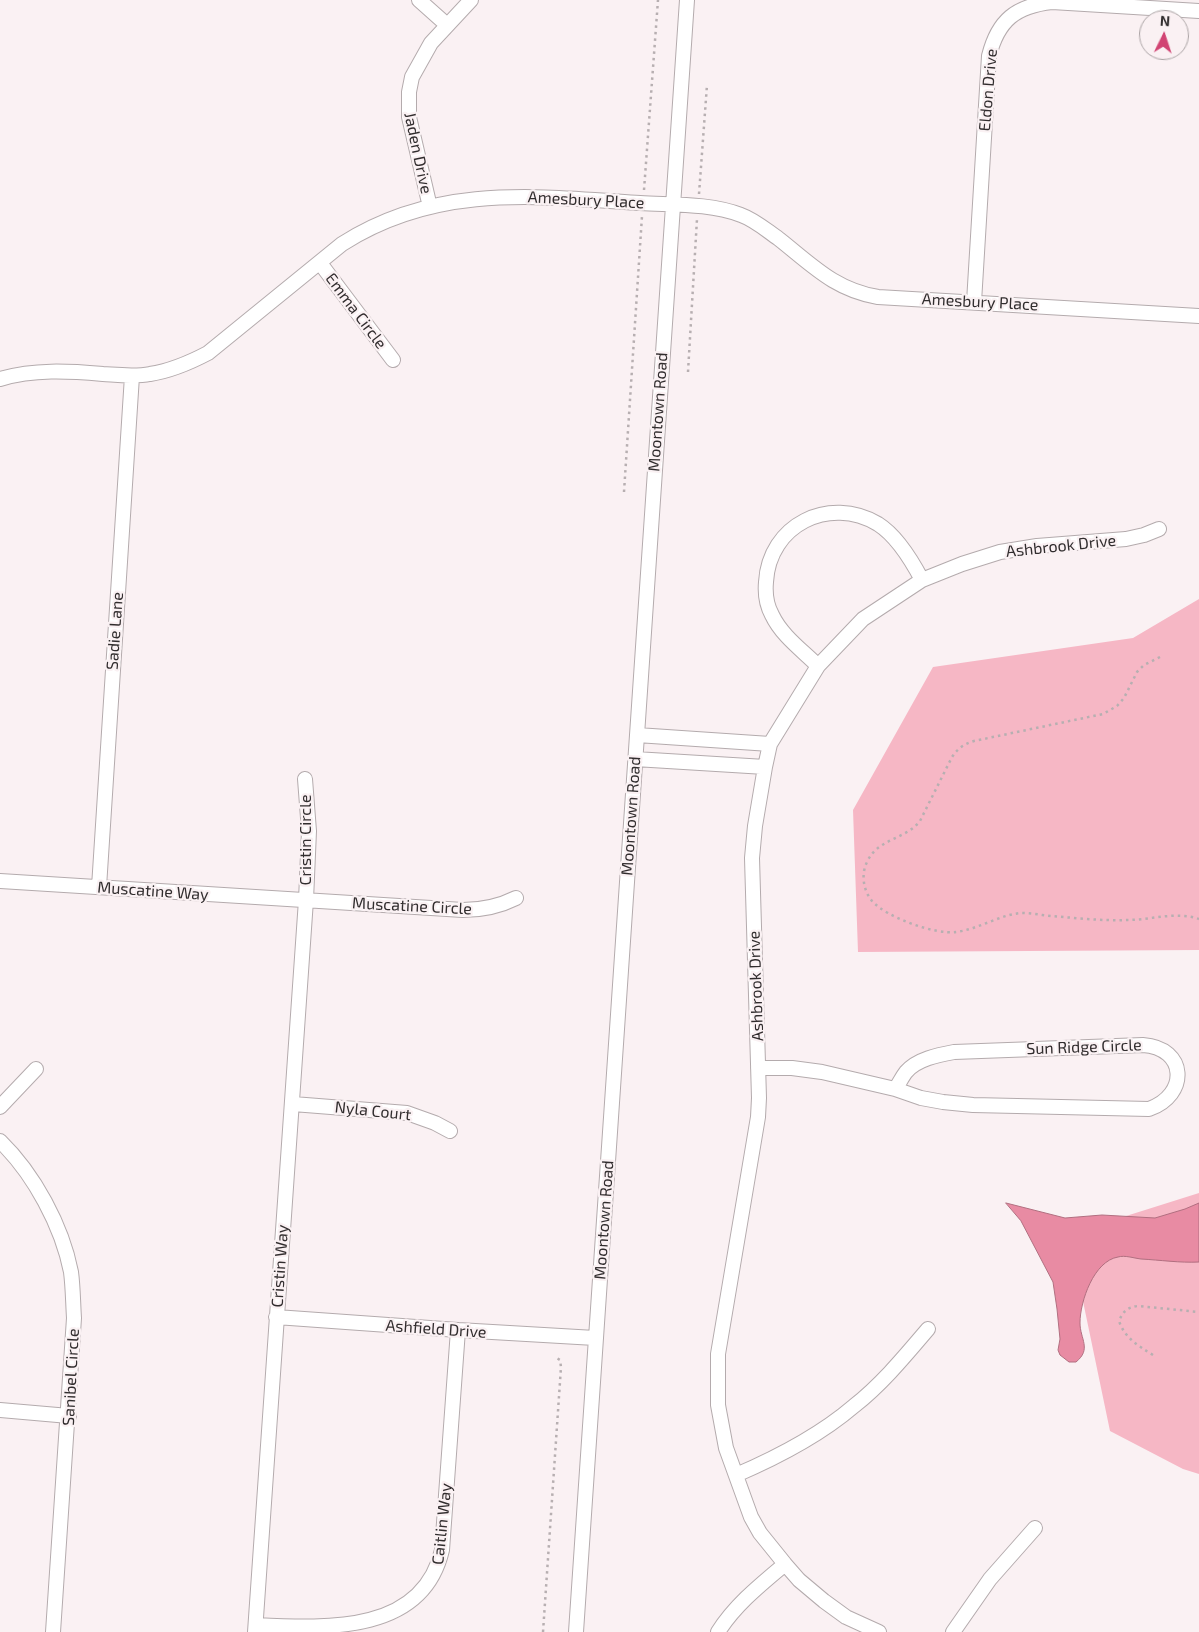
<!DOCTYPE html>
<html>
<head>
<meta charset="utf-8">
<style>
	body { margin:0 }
	#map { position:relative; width:1199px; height:1632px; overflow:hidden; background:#faf1f3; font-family:"Exo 2",sans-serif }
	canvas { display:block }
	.north { position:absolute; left:1139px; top:10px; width:50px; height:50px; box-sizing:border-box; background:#faf1f3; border:1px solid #aaa3a4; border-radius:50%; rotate:4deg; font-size:14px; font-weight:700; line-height:20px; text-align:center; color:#312d2e }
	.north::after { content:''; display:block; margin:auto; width:18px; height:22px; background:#d14473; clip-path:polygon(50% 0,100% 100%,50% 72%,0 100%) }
</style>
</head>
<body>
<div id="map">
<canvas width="1199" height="1632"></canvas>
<div class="north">N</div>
</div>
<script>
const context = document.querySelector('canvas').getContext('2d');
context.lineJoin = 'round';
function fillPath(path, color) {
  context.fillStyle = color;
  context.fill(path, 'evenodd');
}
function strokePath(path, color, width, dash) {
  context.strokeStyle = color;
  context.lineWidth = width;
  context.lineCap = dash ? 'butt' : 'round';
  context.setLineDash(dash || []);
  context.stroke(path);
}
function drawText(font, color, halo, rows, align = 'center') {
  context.font = font + ' "Exo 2",sans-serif';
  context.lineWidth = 4.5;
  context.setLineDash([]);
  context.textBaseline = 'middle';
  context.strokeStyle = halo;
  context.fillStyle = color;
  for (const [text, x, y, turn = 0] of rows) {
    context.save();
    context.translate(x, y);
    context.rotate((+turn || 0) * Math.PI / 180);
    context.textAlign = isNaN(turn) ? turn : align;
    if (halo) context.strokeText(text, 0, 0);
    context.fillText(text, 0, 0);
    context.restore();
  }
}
fillPath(new Path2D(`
	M1199,599V950L858,952L853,810L933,667L1133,638Z
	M1199,1193V1474L1183,1469L1110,1431L1069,1234Z`), '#f6b7c5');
const water = new Path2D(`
	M1006,1203L1065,1218L1102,1215L1155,1218L1185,1209L1199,1203V1262C1180,1263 1160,1260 1141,1259C1133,1258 1125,1255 1118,1257C1094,1261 1080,1301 1080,1323C1080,1339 1092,1349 1076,1362H1069L1060,1355L1058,1350L1060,1339L1057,1309L1053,1282L1021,1221Z`);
fillPath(water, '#e88ba3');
strokePath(water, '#b16f80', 1);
const minor = new Path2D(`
	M419,0L447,25
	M430,207L409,117V92L412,77L431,43L471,0
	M320,263L393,360
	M974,302L989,56C998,20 1016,6 1052,2L1199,11
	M0,379C34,369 68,371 103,374C119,375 135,377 150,374C170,371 189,363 208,353L342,244C436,184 534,196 640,203C672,205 710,203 741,215C755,220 766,230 779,239C812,265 835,290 878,297L1199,316
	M818,666C802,650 782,636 772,615C767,606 765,593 766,582C769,525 829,495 878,524C897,536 912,561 922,580
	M637,735L770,744
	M635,759L765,767
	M0,881L463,910C482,910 498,907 516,898
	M99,887L132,376
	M1143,1045C1187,1048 1189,1095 1149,1109L973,1105L943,1102L921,1098L895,1089C899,1084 902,1077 906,1072C917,1059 938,1055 954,1052Z
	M758,1068H792L822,1072L895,1089
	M293,1104L407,1113L435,1123L450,1131
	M0,1107L36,1069
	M0,1141C34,1174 62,1226 71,1272C73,1287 73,1303 74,1318L53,1632
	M276,1317L458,1330L595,1338
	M0,1410L69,1416
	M736,1475C778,1457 819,1436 854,1406C882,1384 905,1356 928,1329
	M256,1625C331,1629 423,1632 442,1550L458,1330
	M255,1632L306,900L309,831L305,779
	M576,1632L687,0
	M718,1632C735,1605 760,1585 785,1564
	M879,1632L846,1617L824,1601L799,1580L785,1564L760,1533L751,1517L726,1448L718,1405V1354L758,1117L759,1098L752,858L755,826L765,767L770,744L818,666L863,619L922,580L962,564L1000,552L1037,546L1126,539L1144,535L1159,529
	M953,1632L990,1579L1035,1528`);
strokePath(minor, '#b4abad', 16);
strokePath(new Path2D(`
	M644,190L658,0
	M699,194L707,85
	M688,372L697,219
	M624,492L642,216
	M1160,657L1144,665L1137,672L1124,698L1117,706L1103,714L974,741C964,744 958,748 952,757L920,821C905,840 878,838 867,862C861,874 863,890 872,901C886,917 935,935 956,932C979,929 999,915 1021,913C1031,913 1041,915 1051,916C1076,918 1102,921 1127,920C1151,920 1176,911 1199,919
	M1153,1355C1137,1345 1125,1338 1119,1321C1123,1311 1128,1307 1138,1306L1199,1312
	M543,1632L561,1367L560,1360L555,1357`), '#b7afb1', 2.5, [2.5, 4]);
strokePath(minor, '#fff', 14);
drawText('16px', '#312d2e', '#faf1f3', [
	["Eldon Drive",988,90,-85],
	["Jaden Drive",418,153,78],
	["Amesbury Place",586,200,3],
	["Amesbury Place",980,302,3],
	["Emma Circle",356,311,53],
	["Moontown Road",658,412,-86],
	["Ashbrook Drive",1061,546,-6],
	["Sadie Lane",115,631,-86],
	["Moontown Road",631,816,-86],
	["Cristin Circle",306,840,-90],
	["Muscatine Way",153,891,4],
	["Muscatine Circle",412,906,3],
	["Ashbrook Drive",756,986,-92],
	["Sun Ridge Circle",1084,1047,-2],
	["Nyla Court",373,1111,6],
	["Moontown Road",604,1220,-86],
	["Cristin Way",280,1266,-86],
	["Ashfield Drive",436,1329,4],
	["Sanibel Circle",71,1377,-87],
	["Caitlin Way",442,1524,-84]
]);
</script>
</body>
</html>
